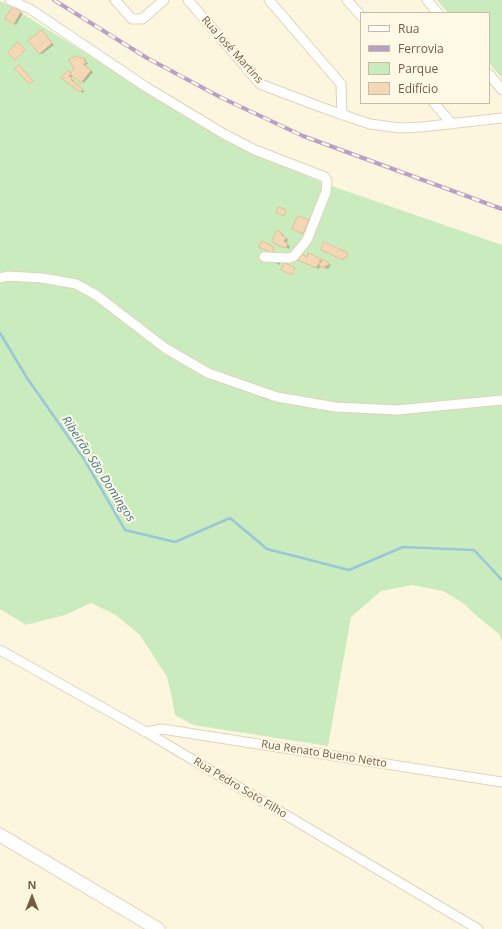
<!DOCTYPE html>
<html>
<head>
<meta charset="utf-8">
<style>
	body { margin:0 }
	#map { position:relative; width:502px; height:929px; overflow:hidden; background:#fdf6df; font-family:"Open Sans",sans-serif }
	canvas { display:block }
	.legend { position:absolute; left:360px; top:12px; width:130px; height:92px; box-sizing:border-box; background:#fff9e6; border:1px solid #c7bba6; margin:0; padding:5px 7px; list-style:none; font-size:12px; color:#745d46 }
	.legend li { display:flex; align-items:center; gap:8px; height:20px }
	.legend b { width:20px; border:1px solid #c7bba6 }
	.north { position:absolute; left:12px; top:877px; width:40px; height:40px; -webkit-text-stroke:3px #fff9e6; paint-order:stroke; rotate:0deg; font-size:11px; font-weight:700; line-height:16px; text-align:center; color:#745d46 }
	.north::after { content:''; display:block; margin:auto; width:14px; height:18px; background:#745d46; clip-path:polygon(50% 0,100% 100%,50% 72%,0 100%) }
</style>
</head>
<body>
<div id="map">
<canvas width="502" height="929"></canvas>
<ul class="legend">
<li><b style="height:5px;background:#fff"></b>Rua</li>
<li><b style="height:5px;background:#b99ec6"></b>Ferrovia</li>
<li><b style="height:11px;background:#caebbe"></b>Parque</li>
<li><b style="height:11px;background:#f4d7b6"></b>Edifício</li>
</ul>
<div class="north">N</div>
</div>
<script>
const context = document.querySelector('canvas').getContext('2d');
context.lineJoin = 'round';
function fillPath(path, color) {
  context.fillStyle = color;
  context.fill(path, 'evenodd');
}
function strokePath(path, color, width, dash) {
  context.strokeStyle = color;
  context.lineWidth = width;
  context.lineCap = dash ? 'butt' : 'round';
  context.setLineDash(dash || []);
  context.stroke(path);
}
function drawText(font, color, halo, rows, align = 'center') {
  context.font = font + ' "Open Sans",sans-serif';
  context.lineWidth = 4;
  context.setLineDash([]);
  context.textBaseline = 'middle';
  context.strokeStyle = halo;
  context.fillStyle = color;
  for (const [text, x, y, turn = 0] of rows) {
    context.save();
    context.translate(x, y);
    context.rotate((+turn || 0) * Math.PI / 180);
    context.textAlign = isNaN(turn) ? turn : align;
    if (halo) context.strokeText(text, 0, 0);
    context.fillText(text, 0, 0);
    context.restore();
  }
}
fillPath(new Path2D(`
	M437,0H502V78L489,63V13H448Z
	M0,1L10,6L230,143L323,183L502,245V641L499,634L478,617L463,603L443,591L412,585L381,591L351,617L328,746L193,725L175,715L172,698L167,677L140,635L116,615L91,603L65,615L26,625L0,609Z`), '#caebbe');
fillPath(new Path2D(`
	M13,8L23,13L16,25L7,19Z
	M42,31L54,45L42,54L39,53Z
	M78,57L85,59L88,64L85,65L93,72L84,83L73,75L71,78L74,81L73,82L84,91L83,93L63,77L68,71L71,74L75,69Z
	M299,217L311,223L306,234L296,230Z
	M277,232L284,235L283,237L288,239L286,244L290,246L289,249L276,243Z
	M309,255L322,261L331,265L328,269L320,266L319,269L302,261L307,258Z
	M274,260L280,263V265L273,262Z`), '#0003');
strokePath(new Path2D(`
	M0,333L27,378L84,459L125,530L175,542L230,518L267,549L349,570L403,547L474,550L502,580`), '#99c7d9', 2.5);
const building = new Path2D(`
	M13,7L21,11L14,24L5,19Z
	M42,30L52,43L39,54L28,41Z
	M18,42L25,50L15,60L8,53Z
	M78,56L80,58L83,57L86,63L83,64L91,70L81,83L70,74L69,76L72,79L71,80L83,89L80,92L61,78L68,70L71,73L74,69L69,60Z
	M19,65L33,81L29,84L15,69Z
	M279,207L286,210L284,216L276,212Z
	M298,216L309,220L303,234L292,229Z
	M277,231L282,233L281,235L286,237L284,242L288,243L286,248L277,245V244L272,242Z
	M262,241L274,247L272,253L259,247Z
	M324,242L348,253L346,258L344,257L343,260L321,250Z
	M308,253L321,259L319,262L321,263L322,259L329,263L328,266L326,265L325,268L319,266L320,264L319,263L316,268L298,260L301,254L307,257Z
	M285,263L295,268L292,275L281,270Z`);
fillPath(building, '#f4d7b6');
strokePath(building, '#e7bf95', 1);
const minor = new Path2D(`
	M10,0L30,9L146,87L224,134L255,150L325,177L327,181L326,192L307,240L294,256L289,258L264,257
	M115,0L132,19H142L164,0
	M188,0L260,84L326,109L370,124L400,128L422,127L502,118
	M269,0L341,84L342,115
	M347,0L361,16
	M427,0L438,13
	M489,74L502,90
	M434,103L452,124
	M0,278L8,276L42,278L76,284L96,295L165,348L208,373L277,397L335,407L397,410L502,400
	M0,650L146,732L478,929
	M146,732L162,729L502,782`);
const secondary = new Path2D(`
	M0,835L158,929`);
strokePath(minor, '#e1d2bb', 11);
strokePath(secondary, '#e7d4b9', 15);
strokePath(minor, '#fff', 9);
strokePath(secondary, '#fff', 13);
const rail = new Path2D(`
	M54,0L147,58L222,98L303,136L502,209`);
strokePath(rail, '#b99ec6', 4);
strokePath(rail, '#fff9e6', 2.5, [8]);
drawText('11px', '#745d46', '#fff9e6', [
	["Rua José Martins",232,50,48],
	["Rua Renato Bueno Netto",324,754,9],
	["Rua Pedro Soto Filho",240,788,31]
]);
drawText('italic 12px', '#427890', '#fff9e6', [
	["Ribeirão São Domingos",98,469,57]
]);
</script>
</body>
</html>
